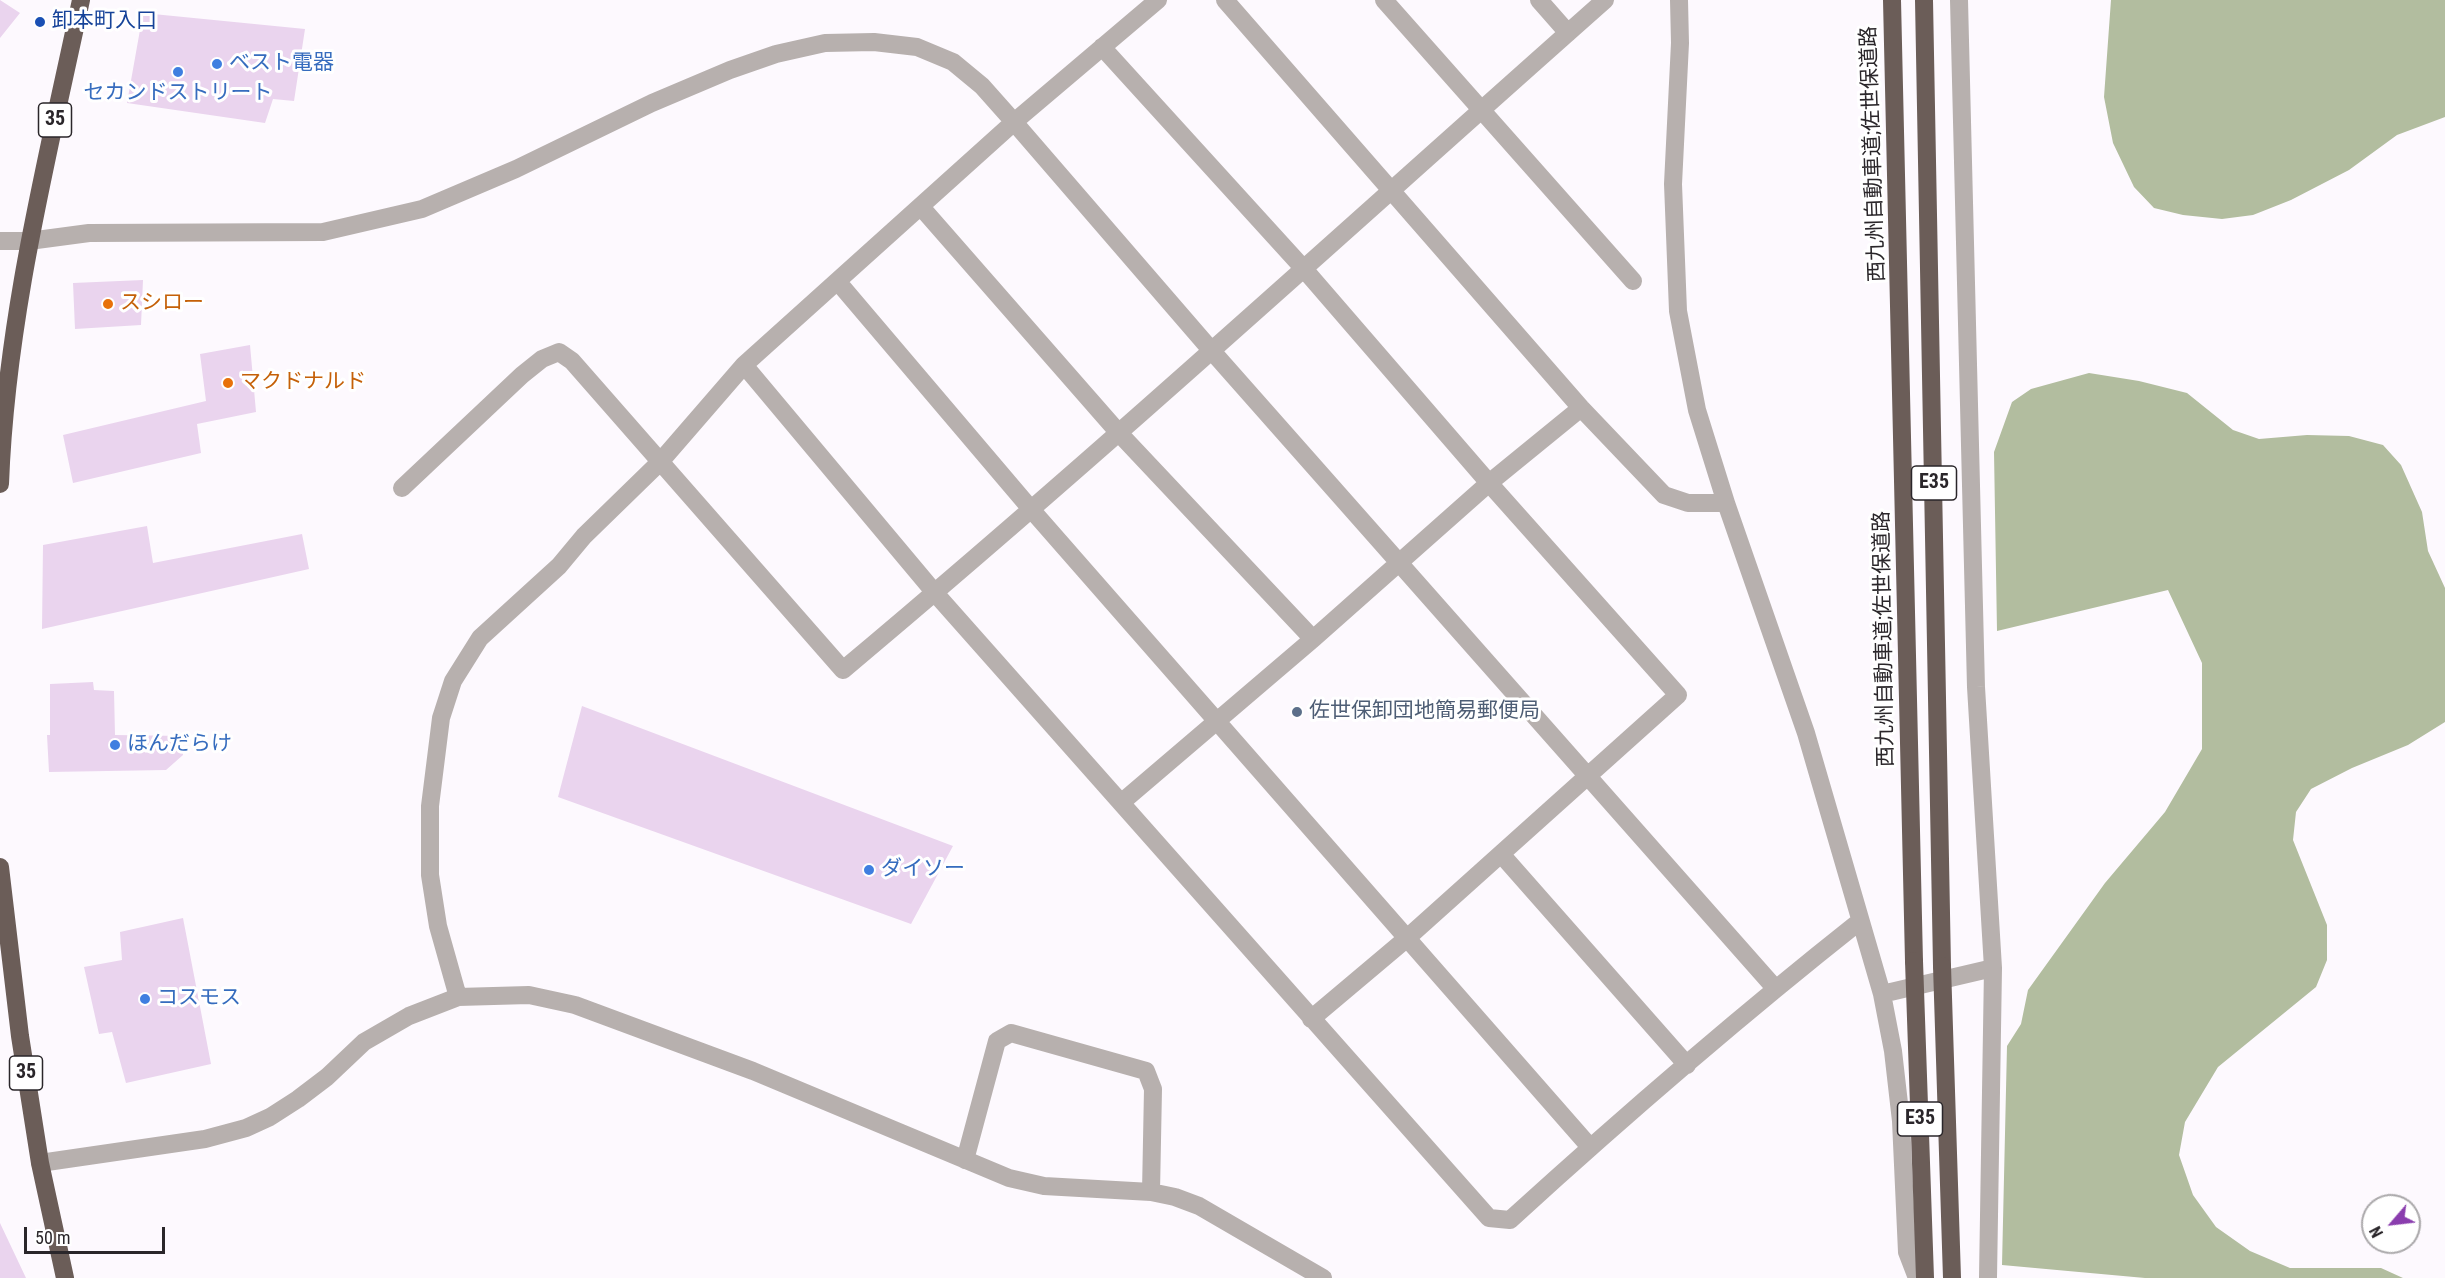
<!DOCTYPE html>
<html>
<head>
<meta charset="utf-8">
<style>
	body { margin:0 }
	#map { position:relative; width:2445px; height:1278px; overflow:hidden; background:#fdf9fe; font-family:"Roboto Condensed",sans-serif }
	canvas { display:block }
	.north { position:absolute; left:2361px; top:1194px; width:60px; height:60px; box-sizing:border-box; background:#fff; border:2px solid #aaa8aa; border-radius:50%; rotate:242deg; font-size:16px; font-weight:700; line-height:24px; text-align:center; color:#2a262a }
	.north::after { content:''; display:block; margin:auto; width:21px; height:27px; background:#8a3dae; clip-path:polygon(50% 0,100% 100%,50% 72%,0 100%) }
	.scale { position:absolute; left:24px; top:1227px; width:141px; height:27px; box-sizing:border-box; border:3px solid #2a262a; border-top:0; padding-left:8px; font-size:18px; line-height:21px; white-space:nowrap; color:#2a262a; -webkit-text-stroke:4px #fff; paint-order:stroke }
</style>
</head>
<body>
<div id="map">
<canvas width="2445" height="1278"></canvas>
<div class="north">N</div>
<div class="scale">50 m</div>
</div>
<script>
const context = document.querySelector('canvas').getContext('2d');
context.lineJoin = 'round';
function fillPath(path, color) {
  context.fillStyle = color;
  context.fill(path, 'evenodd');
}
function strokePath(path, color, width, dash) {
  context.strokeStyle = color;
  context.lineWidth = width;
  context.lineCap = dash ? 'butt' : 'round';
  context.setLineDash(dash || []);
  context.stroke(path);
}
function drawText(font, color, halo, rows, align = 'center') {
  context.font = font + ' "Roboto Condensed","Noto Sans JP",sans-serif';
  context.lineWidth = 6;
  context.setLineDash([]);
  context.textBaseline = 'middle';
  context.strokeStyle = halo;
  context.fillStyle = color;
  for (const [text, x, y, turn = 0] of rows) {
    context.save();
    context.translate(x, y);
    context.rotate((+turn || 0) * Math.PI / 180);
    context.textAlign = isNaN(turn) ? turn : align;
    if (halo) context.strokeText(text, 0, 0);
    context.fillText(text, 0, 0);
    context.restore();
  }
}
fillPath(new Path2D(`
	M2111,0H2445V117L2397,135L2349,170L2291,200L2253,215L2222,219L2183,215L2154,208L2134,187L2113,143L2104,97Z
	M2089,373L2139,381L2187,393L2233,430L2259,439L2307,435L2349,436L2383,445L2401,465L2422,512L2428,551L2445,588V722L2408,745L2352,768L2311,789L2296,812L2293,840L2327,925V960L2316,987L2218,1067L2185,1122L2179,1155L2193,1195L2216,1227L2250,1251L2290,1268H2381L2403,1278H2145L2002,1265L2007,1046L2021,1024L2028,990L2105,883L2165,812L2202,749V663L2168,590L1997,631L1994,452L2012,402L2031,389Z`), '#b2bd9f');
fillPath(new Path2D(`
	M0,0L20,13L0,38Z
	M143,13L305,29L294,101L273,99L265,123L127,103Z
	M143,280L141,325L75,329L73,283Z
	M250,345L256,412L197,424L201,453L73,483L63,435L206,401L200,354Z
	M147,526L153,563L302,534L309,569L42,629L43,545Z
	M93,682L94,690L114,691L115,735L182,736L183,755L166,770L49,772L47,735H50V684Z
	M582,706L953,846L911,924L558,797Z
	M183,918L211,1064L126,1083L112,1032L99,1034L84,967L122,960L120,932Z
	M0,1223L26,1278H0Z`), '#ead4ee');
strokePath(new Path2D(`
	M1225,0L1581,408L1664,495L1688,503H1726
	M1384,0L1633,281
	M1539,0L1568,33
	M1679,0L1680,43L1673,184L1678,311L1697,410L1726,503L1806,733L1882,994L1893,1051L1901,1121L1907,1252L1917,1278
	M1959,0L1976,687L1993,968L1988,1278
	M1102,47L1304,269L1489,483L1678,695L1406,939L1311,1019
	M921,207L1118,432L1313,639
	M0,241H29L89,233L323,232L422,209L516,169L652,103L730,70L776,54L825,43L874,42L917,47L953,62L982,86L1014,122L1211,350L1775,988
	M838,282L1030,508L1590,1147
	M744,365L935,593L1489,1218L1510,1220C1623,1117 1740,1016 1860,921
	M402,488L522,375L542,359L559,352L572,361L843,670C1102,453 1352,224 1605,0
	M1122,802L1313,639L1489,483L1581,408
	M1501,854L1687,1065
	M1882,994L1993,968
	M458,997L438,926L430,875V806L441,718L453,681L480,638L559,566L584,536L660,462L744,365L1014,122L1158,0
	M965,1160L997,1041L1011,1033L1146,1071L1153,1089L1151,1192
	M40,1163L205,1139L246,1128L270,1117L298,1099L327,1077L364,1042L409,1016L458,997L529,995L575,1005L753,1071L1009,1178L1044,1186L1151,1192L1175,1197L1199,1206L1323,1278`), '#b7b0ae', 18);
strokePath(new Path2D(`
	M1892,0L1914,961
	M1924,0L1942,966
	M0,484C6,320 47,160 81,0
	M0,867L20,1036L40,1163L65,1278`), '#6b5d58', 18);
strokePath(new Path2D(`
	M1914,961L1925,1278
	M1942,966L1952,1278`), '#6b5d58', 18);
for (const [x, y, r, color] of [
	[40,22,6,"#1a4fb4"],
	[217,64,6,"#3f7fe0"],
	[178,72,6,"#3f7fe0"],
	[108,304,6,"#e8710a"],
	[228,383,6,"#e8710a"],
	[1297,712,6,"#5c6f8a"],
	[115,745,6,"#3f7fe0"],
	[869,870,6,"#3f7fe0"],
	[145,999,6,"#3f7fe0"]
]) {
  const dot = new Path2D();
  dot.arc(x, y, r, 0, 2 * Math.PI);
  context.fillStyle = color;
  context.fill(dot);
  strokePath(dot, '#fff', 2);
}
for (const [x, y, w] of [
	[55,120,33],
	[1934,483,45],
	[26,1073,33],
	[1920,1119,45]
]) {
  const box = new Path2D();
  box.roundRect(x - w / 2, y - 17, w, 34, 4.5);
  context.fillStyle = '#fff';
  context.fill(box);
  strokePath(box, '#2a262a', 1.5);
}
drawText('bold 20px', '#2a262a', null, [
	["35",55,120],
	["E35",1934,483],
	["35",26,1073],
	["E35",1920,1119]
]);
drawText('21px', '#164399', '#fff', [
	["卸本町入口",52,22]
], 'left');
drawText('21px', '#366cbe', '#fff', [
	["ベスト電器",229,64],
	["セカンドストリート",178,94,"center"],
	["ほんだらけ",127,745],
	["ダイソー",881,870],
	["コスモス",157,999]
], 'left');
drawText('21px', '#2a262a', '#fff', [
	["西九州自動車道;佐世保道路",1874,154,-92],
	["西九州自動車道;佐世保道路",1885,639,-91]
]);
drawText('21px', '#c56008', '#fff', [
	["スシロー",120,304],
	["マクドナルド",240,383]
], 'left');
drawText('21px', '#4e5e75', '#fff', [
	["佐世保卸団地簡易郵便局",1309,712]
], 'left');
</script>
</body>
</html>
